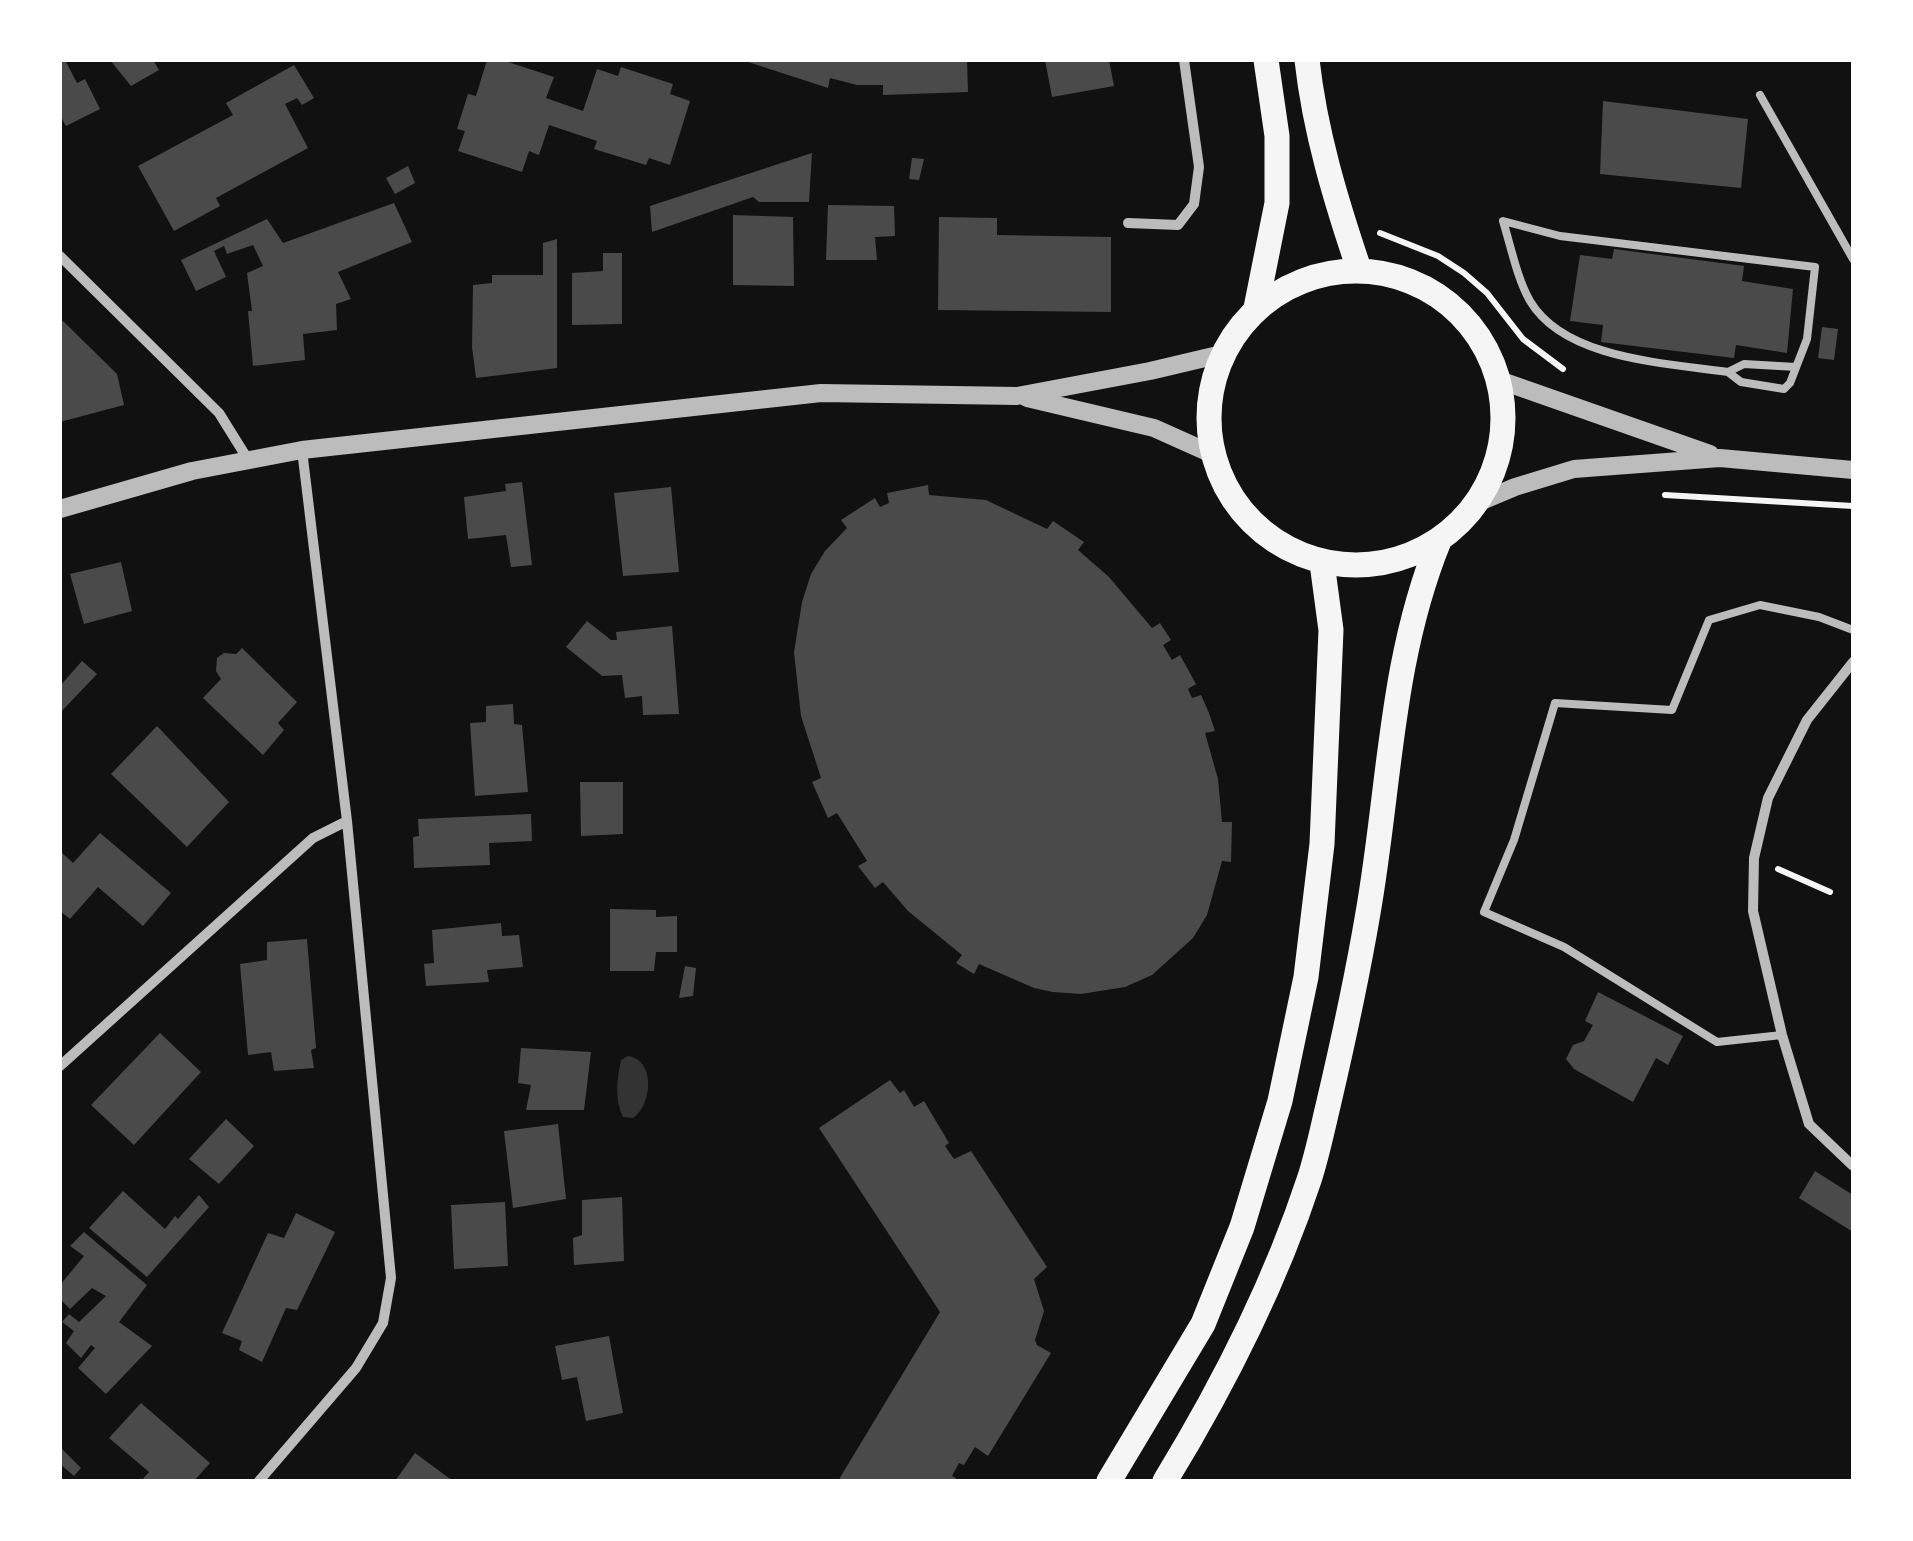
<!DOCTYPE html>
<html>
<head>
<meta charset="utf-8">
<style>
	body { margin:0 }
	#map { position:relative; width:1913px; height:1541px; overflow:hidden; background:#111; font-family:"Noto Serif",serif }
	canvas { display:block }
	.frame { position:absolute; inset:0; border:62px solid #fff; pointer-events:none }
</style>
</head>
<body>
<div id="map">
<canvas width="1913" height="1541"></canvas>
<div class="frame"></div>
</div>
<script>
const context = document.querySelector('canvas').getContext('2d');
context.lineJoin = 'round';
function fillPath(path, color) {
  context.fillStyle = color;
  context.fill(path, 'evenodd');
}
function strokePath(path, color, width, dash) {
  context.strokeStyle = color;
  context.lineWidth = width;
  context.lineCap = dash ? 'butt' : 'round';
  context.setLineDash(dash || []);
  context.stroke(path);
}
fillPath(new Path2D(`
	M628,1056C656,1060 652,1105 633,1118L623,1117C614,1099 617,1079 621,1060Z`), '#333');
fillPath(new Path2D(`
	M60,60H65L77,83L85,79L100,109L66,126L60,115Z
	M110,60H153L159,70L131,86Z
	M487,60H502L554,77L546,98L583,111L597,69L618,76L621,67L673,84L670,94L690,101L670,165L649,158L646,165L594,149L597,141L549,125L539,155L529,151L522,172L458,151L465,131L457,129L468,94L476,96Z
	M967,60L968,92L883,95V85H857L830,78L828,88L745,61Z
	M1045,60H1109L1114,86L1052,97Z
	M294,65L314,98L302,105L297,98L285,104L308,148L216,198L220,206L174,231L138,166L233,115L226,103Z
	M1603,101L1748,119L1741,188L1600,174Z
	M812,153L809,202H759L753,197L652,232L650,206Z
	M912,158L924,159L919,180L909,179Z
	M408,166L415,183L395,194L386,178Z
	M394,203L412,242L338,272L351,299L336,304L337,330L303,334L305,360L253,366L248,311H252L247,273L263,266L253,245L227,254L224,246L214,251L226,277L196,291L181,260L267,219L283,243Z
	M828,205L894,206L895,236L875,237L877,260H826Z
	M733,215L793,217L794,286L733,285Z
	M939,217L997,218V235L1111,237V312L938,310Z
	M557,239V368L476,378L472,347L473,285L492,283V275H543V243Z
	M1614,249L1744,266L1742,281L1793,289L1787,353L1736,345L1734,358L1601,342L1603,325L1570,321L1580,255L1612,259Z
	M603,253H622V324L572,325V273L603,271Z
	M63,321L117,374L124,405L60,422V322Z
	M1822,327L1838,329L1834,360L1818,358Z
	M522,482L532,565L511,567L506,535L468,539L464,497L506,491L505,484Z
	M928,485L929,495L986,500L1047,529L1053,521L1084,542L1078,550L1109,577L1152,628L1160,623L1171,640L1163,645L1172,660L1180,655L1196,684L1188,689L1192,698L1201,695L1209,713L1215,731L1205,733L1218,779L1222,822H1232L1231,862L1222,861L1207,915L1193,938L1152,975L1125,987L1081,994L1053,992L1034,988L979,964L974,974L956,963L962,955L908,911L883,882L875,888L858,866L867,861L837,813L828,818L812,782L821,778L801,716L794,652L802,602L811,574L825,551L847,528L841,520L875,498L880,507L889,503L887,493Z
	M671,487L679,572L623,576L614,493Z
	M121,562L132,611L84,624L70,574Z
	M587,621L611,640H617L616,632L672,626L679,714L643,715L642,696L625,698L622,675L602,676L566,647Z
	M242,648L297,702L278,723L284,730L263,755L203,698L221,679L216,671L217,658L224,653L236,654Z
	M82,661L97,674L60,713V686Z
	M513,704L514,724L522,725L528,792L475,796L470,723L486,722V706Z
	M157,726L229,802L187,847L111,774Z
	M580,782H623V834L581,836Z
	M531,814L532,841L489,843L490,865L414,868L413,837L419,836L418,819Z
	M100,833L171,893L143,926L98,887L70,919L60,911V851L73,863Z
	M610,909L656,910V917L677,916V952H656L654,971H610Z
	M501,923L502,936L519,935L523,967L487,970L489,982L426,986L424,964L434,963L432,930Z
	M307,939L316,1048L311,1050L314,1068L274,1071L271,1052L248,1055L240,964L267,960V942Z
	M685,966L696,968L693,996L679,998Z
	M1598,992L1683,1036L1668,1065L1656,1058L1633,1102L1574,1069L1566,1059L1573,1045L1584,1041L1593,1025L1585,1021Z
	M160,1033L201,1072L134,1145L91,1105Z
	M521,1048L591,1052L584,1110H526L531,1085L518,1083Z
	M890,1080L900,1093L904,1090L914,1107L924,1101L949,1143L945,1146L954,1159L971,1151L1047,1267L1034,1279L1044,1311L1035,1340L1037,1345L1051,1353L988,1456L975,1447L964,1465L959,1463L952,1476L956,1478L954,1481H838L940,1312L819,1128Z
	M226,1119L254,1146L219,1184L189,1159Z
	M558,1124L566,1199L513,1208L504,1131Z
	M1815,1171L1853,1195V1232L1799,1198Z
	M123,1191L165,1229L175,1216L178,1219L199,1195L209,1207L147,1277L89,1228Z
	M622,1197L624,1261L574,1265L573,1238L582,1235V1200Z
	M505,1202L508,1266L454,1269L451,1205Z
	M296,1213L335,1232L297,1310L286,1308L262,1362L239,1350L242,1341L222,1333L268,1233L284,1238Z
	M84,1232L147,1285L119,1322L152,1346L106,1394L78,1368L95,1348L91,1345L81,1358L66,1343L74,1331L62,1322L69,1314L79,1322L106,1296L92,1288L70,1309L60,1299V1285L84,1256L70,1246Z
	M609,1336L623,1413L586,1421L577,1377L562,1380L555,1346Z
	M141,1403L210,1463L194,1481H141L149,1472L109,1438Z
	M60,1447L81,1468L74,1476L60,1464Z
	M415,1453L453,1481H395Z`), '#4a4a4a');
strokePath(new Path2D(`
	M1380,233L1438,256L1464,273L1487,293L1523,339L1563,369
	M1665,495L1853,506
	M1778,869L1830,892`), '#f5f5f5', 6);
strokePath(new Path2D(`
	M1760,95L1853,259
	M1503,221L1560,236L1815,267L1807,339L1790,383L1784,389L1741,382L1728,372C1668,363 1565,360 1530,301C1517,278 1511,247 1503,221Z
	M1728,372L1744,364L1796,367
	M1782,1035L1717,1042L1564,947L1484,912L1514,840L1555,703L1672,710L1709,620L1760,605L1819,617L1853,630`), '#bcbcbc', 8);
strokePath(new Path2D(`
	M1128,223L1178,225L1194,204L1199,167L1184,60
	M60,256L219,413L247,458
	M1853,662L1807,720L1768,798L1754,858L1753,911L1782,1035L1809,1124L1853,1166
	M60,1066L313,838L347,821
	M259,1481L356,1368L383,1323L391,1278L347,821L302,450`), '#bcbcbc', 10);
strokePath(new Path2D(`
	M1499,380L1710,454
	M1027,398L1154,428L1212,454
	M1477,503L1515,487L1574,469L1720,458L1853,470
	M60,509L192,471L302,450L821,393L1017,396L1150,371L1222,354`), '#bcbcbc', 18);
strokePath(new Path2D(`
	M1307,60C1315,132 1336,201 1359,269
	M1209 418a147 147 0 1 1 294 0a147 147 0 1 1-294 0Z
	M1256,308L1277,203V136L1266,60
	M1109,1481L1203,1324L1242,1227L1280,1101L1306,977L1322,844L1331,630L1322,563
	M1165,1481C1223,1386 1274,1286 1309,1180C1317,1156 1322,1131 1328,1106C1343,1042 1357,978 1368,913C1390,787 1390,661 1439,541`), '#f5f5f5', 25);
</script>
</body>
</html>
